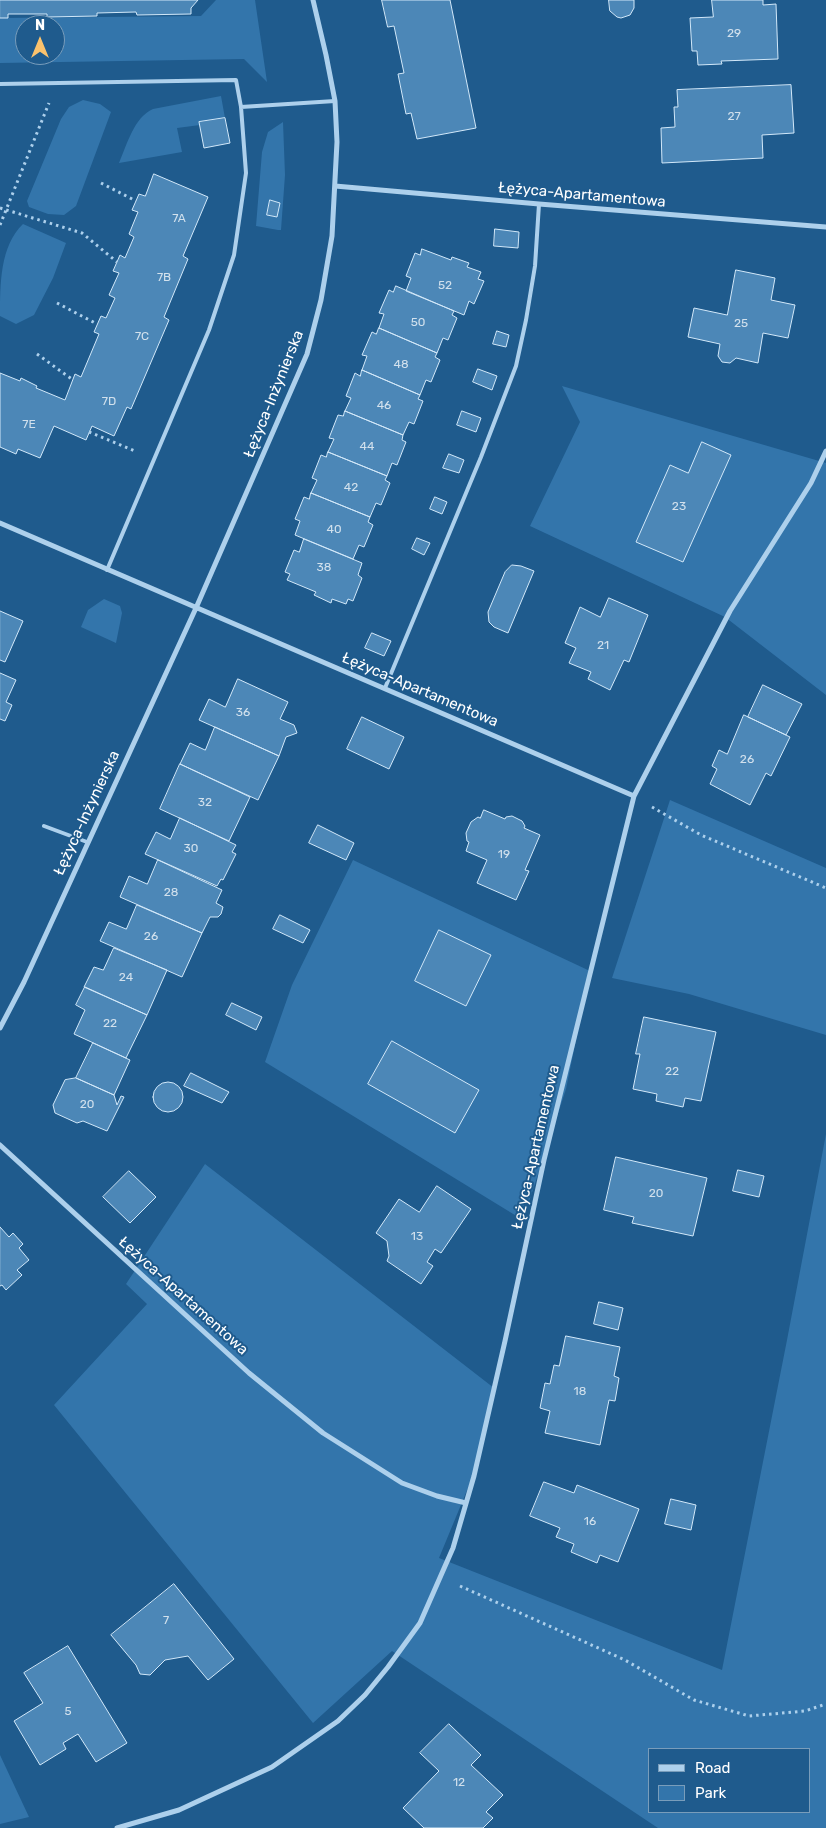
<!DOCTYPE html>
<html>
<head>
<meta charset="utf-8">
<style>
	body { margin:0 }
	#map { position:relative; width:826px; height:1828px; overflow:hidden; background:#1f5b8d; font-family:Rubik,sans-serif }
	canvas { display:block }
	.legend { position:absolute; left:648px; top:1748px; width:162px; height:65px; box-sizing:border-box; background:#1f5b8d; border:1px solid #799dbb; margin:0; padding:6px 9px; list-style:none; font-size:15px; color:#fff }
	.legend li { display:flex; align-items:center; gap:10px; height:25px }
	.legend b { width:25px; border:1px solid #799dbb }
	.north { position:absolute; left:15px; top:15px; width:50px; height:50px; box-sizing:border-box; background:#1f5b8d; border:1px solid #799dbb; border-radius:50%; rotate:0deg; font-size:14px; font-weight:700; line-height:20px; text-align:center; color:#fff }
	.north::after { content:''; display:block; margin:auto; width:18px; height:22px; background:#fac26d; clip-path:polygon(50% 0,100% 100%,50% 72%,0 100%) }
</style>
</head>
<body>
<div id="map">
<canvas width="826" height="1828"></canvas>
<ul class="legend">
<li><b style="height:6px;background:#add0ec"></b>Road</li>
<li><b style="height:14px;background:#3375ab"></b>Park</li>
</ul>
<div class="north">N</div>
</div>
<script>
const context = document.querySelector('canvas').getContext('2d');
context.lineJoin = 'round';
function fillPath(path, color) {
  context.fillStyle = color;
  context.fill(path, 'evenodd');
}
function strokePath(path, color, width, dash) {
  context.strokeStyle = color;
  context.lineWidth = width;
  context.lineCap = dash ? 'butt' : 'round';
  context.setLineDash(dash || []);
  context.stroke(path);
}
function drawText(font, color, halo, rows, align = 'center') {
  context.font = font + ' Rubik,sans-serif';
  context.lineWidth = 4;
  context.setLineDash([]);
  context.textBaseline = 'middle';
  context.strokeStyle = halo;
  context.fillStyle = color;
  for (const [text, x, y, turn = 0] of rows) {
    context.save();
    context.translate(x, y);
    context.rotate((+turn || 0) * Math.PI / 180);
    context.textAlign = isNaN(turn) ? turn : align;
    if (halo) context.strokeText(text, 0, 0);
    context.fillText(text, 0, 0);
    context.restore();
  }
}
fillPath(new Path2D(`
	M216,0H255L267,82L244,59L0,63V18L201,16ZM25,25H55V55H25Z
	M221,96L225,118L200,122V125L177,128L182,152L119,163C127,145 134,117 153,109Z
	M83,100L100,104L111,112L76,206L64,215L48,214L29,207L27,201L61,119L69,107Z
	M283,122L285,175L281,230H278L256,226L262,152L268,132Z
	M23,224L66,243L53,278L34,315L16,324L0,316C0,284 0,246 23,224Z
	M562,386L826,463V695L725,617L530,526L580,422Z
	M104,599L120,606L122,613L116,643L81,627L88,610Z
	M670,800L826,868V1035L689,994L612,978Z
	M353,860L590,971L566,1089L523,1220L265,1062L292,985Z
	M826,1134V1828H658L392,1651L313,1723L54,1405L147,1304L126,1284L205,1164L494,1388L477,1466L439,1558L722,1670L787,1340ZM650,1749H810V1812H650Z
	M0,1755L29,1817L0,1824Z`), '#3375ab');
const building = new Path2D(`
	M0,0H198L191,8V14L137,15L136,12L97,13V16L47,17V14H8V18H0Z
	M382,0H450L476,128L417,139L411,113L406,114L398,74L404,73L394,26L388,27Z
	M609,0H634V8L630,15L621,18L617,17L610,11Z
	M712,0H763V5L776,4L778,59L721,61L722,64L698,65L697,51H692L690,18L713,17Z
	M791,85L794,133L762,135L763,158L662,163L661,128L675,127L674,107H678L677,90Z
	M225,118L230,143L204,148L199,122Z
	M154,174L208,197L183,256L188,259L164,317L169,320L131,409L127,407L114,436L92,426L86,440L54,426L40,458L18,449L16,454L0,447V373L20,381L21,378L37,386L36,388L65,400L75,374L81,377L99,334L94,332L101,316L106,318L115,298L109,295L119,273L113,271L120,255L125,258L134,237L129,234L138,212L132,210L139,194L145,196Z
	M270,200L280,203L277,217L267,215Z
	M495,229L519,232L518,248L494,246Z
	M422,249L451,260L452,257L469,263L467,267L481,272L478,279L484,281L474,304L469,301L464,315L406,291L411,278L406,276L415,253L420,255Z
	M736,270L775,278L771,300L795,305L788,338L763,333L758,363L736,358L730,363L722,362L718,356L720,344L688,337L694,308L727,315Z
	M396,286L454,311L452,315L457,318L448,340L443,338L437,353L379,328L384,314L379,313L389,290L393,292Z
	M379,328L437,353L435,357L440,360L431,382L426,380L420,395L362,370L367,356L362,355L372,332L376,334Z
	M497,331L509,335L506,347L493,344Z
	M478,369L497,376L492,390L473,382Z
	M362,370L420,395L418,399L423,401L414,424L409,422L403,435L345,411L351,398L346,396L355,373L360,376Z
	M345,411L403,435L402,440L406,442L397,465L392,463L387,476L328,452L334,439L329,438L338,415L343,416Z
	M462,411L481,418L476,432L457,425Z
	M702,442L731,455L683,562L636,542L670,465L688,473Z
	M328,452L387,476L385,480L390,483L381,505L376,503L370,517L311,493L317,480L312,478L321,455L326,457Z
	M449,454L464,460L459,473L443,468Z
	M311,493L370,517L368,522L373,525L364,547L359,545L353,559L295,535L300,521L295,519L304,497L309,499Z
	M435,497L447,502L442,514L430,509Z
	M417,538L430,543L424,555L412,549Z
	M304,539L362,563L358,575L362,578L353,601L348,599L346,604L332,599L331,603L314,595L316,592L287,580L290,574L285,572L294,550L299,552Z
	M512,565L521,566L534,571L508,633L494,627L489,622L488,612L505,572Z
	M609,598L648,615L629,662L624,660L610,690L588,679L591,672L569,663L576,648L565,643L580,607L600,617Z
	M0,611L23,621L5,662L0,660Z
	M372,633L391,641L384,656L365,648Z
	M0,673L16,680L6,702L12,705L5,721L0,719Z
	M238,679L288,702L280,719L294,725L297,733L286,737L279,756L199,720L209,699L225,707Z
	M763,685L802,704L786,735L748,717Z
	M744,715L790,737L771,776L766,773L750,805L710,784L717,769L712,766L719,750L727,754Z
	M362,717L404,737L389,769L347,749Z
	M215,727L279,756L258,800L180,764L190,743L205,750Z
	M180,764L250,797L229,841L160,809Z
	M484,810L505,819L506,817L512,816L522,821L525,826L524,828L540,835L525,870L529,871L516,900L477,883L487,860L466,851L469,842L467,841L466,833L471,822L478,817L480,818Z
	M180,818L236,845L232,852L236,854L223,880L221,879L217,886L145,854L156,832L170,839Z
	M318,825L354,843L346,860L309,843Z
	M158,860L222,890L216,903L223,907L221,914L218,917H210L202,933L120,897L129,876L147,884Z
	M137,905L202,933L182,977L100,941L109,922L126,929Z
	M280,915L310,930L303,943L273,929Z
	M439,930L491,955L466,1006L415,981Z
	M114,948L167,970L147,1015L84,987L94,967L103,970Z
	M85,987L147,1015L126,1058L74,1034L85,1010L76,1005Z
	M232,1003L262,1017L256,1030L226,1015Z
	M644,1017L716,1032L701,1101L685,1098L683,1107L656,1101L657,1094L633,1089L640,1054H636Z
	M392,1041L479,1090L455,1133L368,1084Z
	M93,1043L130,1060L114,1095L76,1078Z
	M191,1073L229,1092L222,1103L184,1086Z
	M76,1078L114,1095L117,1105L121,1096L124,1097L107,1131L83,1121L77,1123L55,1113L53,1105L65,1080Z
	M153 1097a15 15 0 1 1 30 0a15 15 0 1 1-30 0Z
	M616,1157L707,1178L693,1236L632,1223L634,1217L604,1210Z
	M738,1170L764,1176L759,1197L733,1191Z
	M129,1171L156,1197L130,1223L103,1197Z
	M437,1186L471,1209L441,1253L435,1249L427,1262L433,1266L421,1284L387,1261L389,1256L387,1241L376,1233L399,1199L419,1212Z
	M0,1227L9,1237L13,1233L23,1244L19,1248L29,1260L17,1270L22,1275L6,1290L2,1285L0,1286Z
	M599,1302L623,1308L618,1330L594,1324Z
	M566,1336L620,1347L614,1376L619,1378L615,1401L609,1400L600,1445L545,1433L550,1411L540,1408L545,1383L550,1384L554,1365L559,1366Z
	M544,1482L574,1493L577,1485L639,1509L618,1562L600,1555L597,1563L571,1552L574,1544L556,1537L560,1528L530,1516Z
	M671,1499L696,1505L691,1530L665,1524Z
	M174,1584L234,1659L208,1680L188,1656L165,1660L150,1675L140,1674L136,1665L111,1635Z
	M68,1646L127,1743L96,1762L78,1734L63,1743L66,1749L40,1765L14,1721L43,1703L24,1673Z
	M449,1724L481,1755L471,1765L503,1795L486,1812L493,1818L483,1828H424L403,1808L439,1771L420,1753Z`);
fillPath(building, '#4c87b7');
strokePath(building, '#d2e8f9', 1);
strokePath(new Path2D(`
	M101,183L136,201
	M0,208L82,233L117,262
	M0,225L49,103
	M57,303L97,324
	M37,354L73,380
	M89,432L135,451
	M652,807L701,835L826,888
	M460,1586L625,1660L694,1700L749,1716L805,1711L826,1704`), '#add0ec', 3, [2.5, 4]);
strokePath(new Path2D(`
	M0,84L236,80L241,107L246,173L234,255L209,330L107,570
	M241,107L335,101
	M385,688L481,457L516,366L526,320L535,266L539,204
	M44,826L87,842`), '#add0ec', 4);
strokePath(new Path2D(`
	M335,186L539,204L826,227
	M0,523L634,796
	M0,1028L24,982L196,608L307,354L321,300L332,236L337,142L335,101L326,55L313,0
	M0,1145L249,1373L323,1433L402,1483L437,1496L466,1503
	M117,1828L179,1810L272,1767L338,1721L365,1695L388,1667L420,1623L453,1548L474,1476L505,1341L544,1160L634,796L730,611L811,483L826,451`), '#add0ec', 5);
drawText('12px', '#d2e1ed', null, [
	["29",734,34],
	["27",734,117],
	["7A",179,219],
	["7B",164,278],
	["52",445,286],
	["50",418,323],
	["25",741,324],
	["7C",142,337],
	["48",401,365],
	["7D",109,402],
	["46",384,406],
	["7E",29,425],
	["44",367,447],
	["42",351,488],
	["23",679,507],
	["40",334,530],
	["38",324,568],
	["21",603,646],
	["36",243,713],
	["26",747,760],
	["32",205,803],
	["30",191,849],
	["19",504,855],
	["28",171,893],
	["26",151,937],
	["24",126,978],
	["22",110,1024],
	["22",672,1072],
	["20",87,1105],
	["20",656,1194],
	["13",417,1237],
	["18",580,1392],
	["16",590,1522],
	["7",166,1621],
	["5",68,1712],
	["12",459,1783]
]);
drawText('15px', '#fff', '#1f5b8d', [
	["Łężyca-Apartamentowa",582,195,5],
	["Łężyca-Inżynierska",274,394,-68],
	["Łężyca-Apartamentowa",420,690,23],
	["Łężyca-Inżynierska",87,813,-65],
	["Łężyca-Apartamentowa",536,1147,-77],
	["Łężyca-Apartamentowa",183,1296,42]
]);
</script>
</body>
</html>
